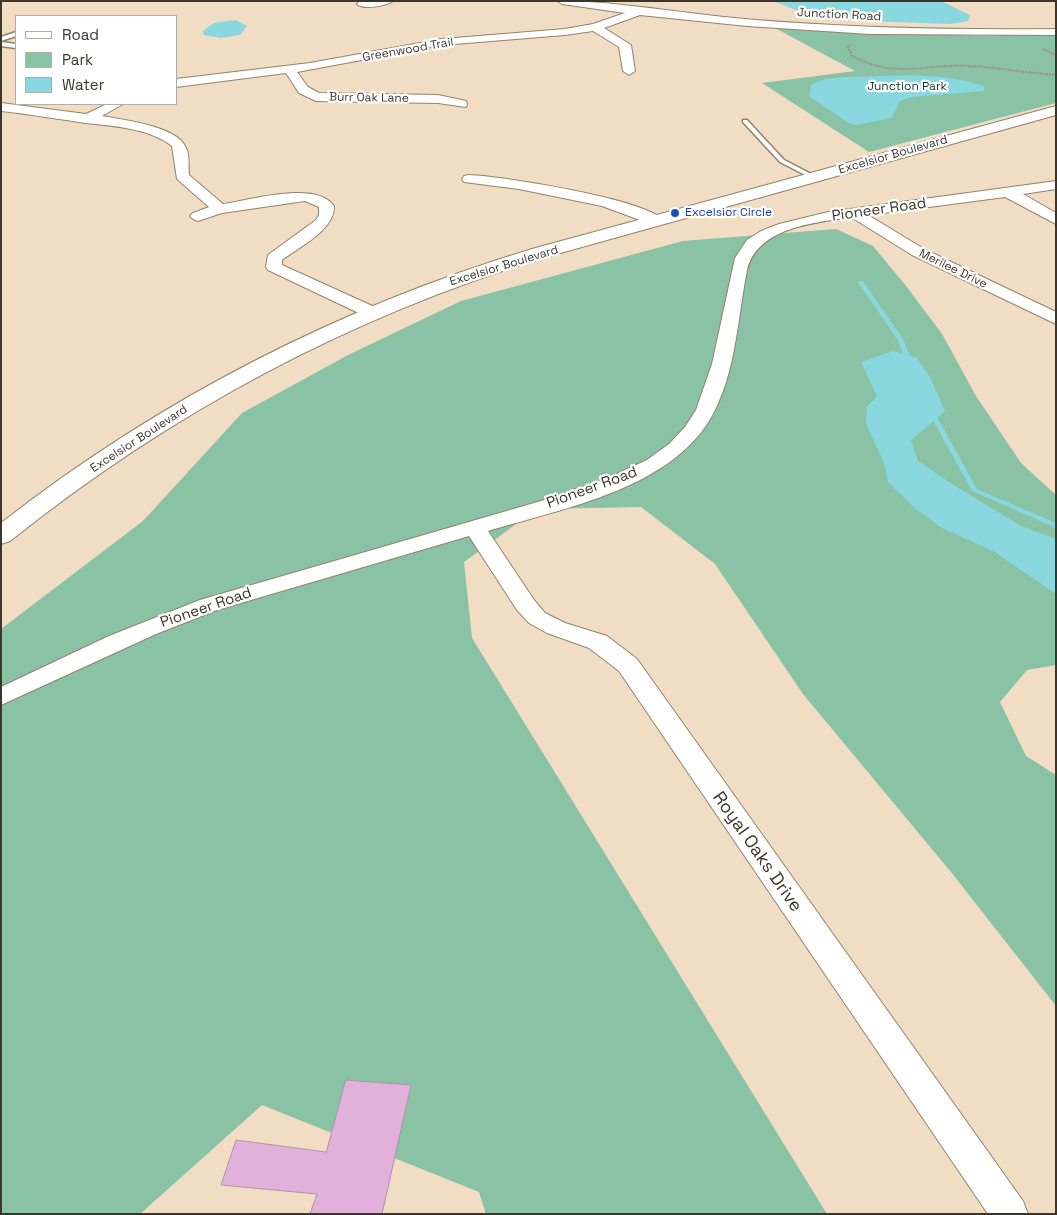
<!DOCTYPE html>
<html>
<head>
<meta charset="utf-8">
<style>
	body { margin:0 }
	#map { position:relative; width:1057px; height:1215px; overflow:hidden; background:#f0ddc4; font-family:"Space Grotesk",sans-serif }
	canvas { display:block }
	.frame { position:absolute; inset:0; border:2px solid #3c352b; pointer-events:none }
	.legend { position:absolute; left:15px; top:15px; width:162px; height:90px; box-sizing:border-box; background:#fff; border:1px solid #b1aeaa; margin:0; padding:6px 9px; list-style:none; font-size:15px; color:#3c352b }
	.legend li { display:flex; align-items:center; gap:10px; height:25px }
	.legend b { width:25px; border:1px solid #b1aeaa }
</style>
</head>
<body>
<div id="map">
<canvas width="1057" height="1215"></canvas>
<div class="frame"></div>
<ul class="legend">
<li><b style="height:6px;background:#fff"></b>Road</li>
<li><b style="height:14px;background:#89c2a4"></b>Park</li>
<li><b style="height:14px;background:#89d7df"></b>Water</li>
</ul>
</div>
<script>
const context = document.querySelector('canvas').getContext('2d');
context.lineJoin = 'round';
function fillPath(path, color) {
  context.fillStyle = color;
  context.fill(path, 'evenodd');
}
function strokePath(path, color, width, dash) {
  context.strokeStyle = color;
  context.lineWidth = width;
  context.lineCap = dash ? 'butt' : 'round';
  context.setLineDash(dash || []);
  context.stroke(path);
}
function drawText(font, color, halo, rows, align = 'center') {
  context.font = font + ' "Space Grotesk",sans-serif';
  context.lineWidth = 4.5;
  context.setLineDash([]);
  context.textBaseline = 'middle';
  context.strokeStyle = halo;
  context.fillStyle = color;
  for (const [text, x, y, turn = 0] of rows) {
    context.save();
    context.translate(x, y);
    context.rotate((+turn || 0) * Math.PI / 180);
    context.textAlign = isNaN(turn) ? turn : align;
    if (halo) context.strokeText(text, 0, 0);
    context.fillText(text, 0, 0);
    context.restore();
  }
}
fillPath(new Path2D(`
	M775,28L981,36L1056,33V103L869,152L762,83L855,71Z
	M836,229L873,246L906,286L942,334L976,396L1021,463L1056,495V665L1027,670L1000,702L1026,756L1056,775V1006L951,872L803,694L715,564L641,507L537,509L464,562L472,638L827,1214H486L479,1192L262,1105L140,1214H1V629L143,521L242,413L350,354L461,301L683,241Z`), '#89c2a4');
fillPath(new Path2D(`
	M773,1H941L970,15L968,21L951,24L840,20L811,16Z
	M236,20L247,26L240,35L221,38L204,35L203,31L214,23Z
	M844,77C890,76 940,71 984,86V91L912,97L900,101L892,118L856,125L849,123L809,96L811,85L825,79Z
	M893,351L917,358L930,377L945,411L911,440L918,461L952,484L1021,526L1056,539V594L993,551L940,527L916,509L888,482L884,463L866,424L867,407L877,396L861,362Z`), '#89d7df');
fillPath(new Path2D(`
	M859,281H863L903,339L913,363L912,364L910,365L907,363L897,339L858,282Z
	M932,411L935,413L977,489L1056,523V528L972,491L929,413Z`), '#89d7df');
const building = new Path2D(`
	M346,1080L411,1085L382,1214H310L317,1194L221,1185L236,1140L326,1152Z`);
fillPath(building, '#e1b1db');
strokePath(building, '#ac95a9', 1);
const service = new Path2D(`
	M16,32V36L1,41V37Z
	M1,42L16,44V48L1,46Z
	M743,120H747L784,160L815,176V178H811L780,162L743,122Z`);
const minor = new Path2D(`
	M360,1H393C386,6 363,10 357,4Z
	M557,1C620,1 683,14 745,19C849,28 952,30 1056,29V35L870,34L747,26L640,15L604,28L631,45L635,71L629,75L623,71L619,47L593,31L565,35L442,45L297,72L308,87L319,93L438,95L466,101L467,104L466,107L438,103L316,101L299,93L286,73L176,87V79L310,63L442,39L565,29L593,24L625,13L562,4Z
	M1,103L86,114L107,104H123L102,116C123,120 178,126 186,148C190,156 188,166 189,175L223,204C250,200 317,180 334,206C335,230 299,247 282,260V265L379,309L382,313L379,317H367L268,270L266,267L268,255L316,220L319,215V207L305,201L222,213L198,221L193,219L190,216L193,213L209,207L177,179L172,146C149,128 113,126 85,123C58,119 29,114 1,111Z
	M469,175C500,176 648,199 664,221L656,226L602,206L519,189L464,182L462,179L464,176Z
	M1056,181V189L1023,194L1056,213V224L1005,197L868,215L924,249L1056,312V324L912,255L851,217C814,223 758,227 747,270C738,316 736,368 715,410C677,488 564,508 488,531L534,600L545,613L565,623L607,636L637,659L1023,1201L1028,1214H988L619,671L589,648L547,633L529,623L517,610L469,536L217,610L156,634L1,705V687L109,636L200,600L548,499L608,478L647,460L669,444L685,427L696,410L712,364L735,258L747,240L761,231L779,224L828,212Z`);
const secondary = new Path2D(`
	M1056,106V115L546,257C349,317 170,413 10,541L1,544V523C160,399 340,307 532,249Z`);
strokePath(service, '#93826b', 3);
strokePath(minor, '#93826b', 2);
strokePath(secondary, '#93826b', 2);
strokePath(new Path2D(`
	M851,45L848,47L852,56C896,79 923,64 968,66C997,67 1027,73 1056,75
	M1043,49L1056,55`), '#a09280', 2, [2, 1]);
fillPath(service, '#fff');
fillPath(minor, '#fff');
fillPath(secondary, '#fff');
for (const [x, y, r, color] of [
	[675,213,5,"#1a4fb4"]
]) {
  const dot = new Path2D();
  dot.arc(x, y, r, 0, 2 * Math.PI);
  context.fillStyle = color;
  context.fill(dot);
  strokePath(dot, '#fff', 2);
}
drawText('12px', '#3c352b', '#fff', [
	["Junction Road",839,15,3],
	["Greenwood Trail",408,50,-10],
	["Burr Oak Lane",369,98,1],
	["Excelsior Boulevard",893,155,-16],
	["Excelsior Boulevard",504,266,-17],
	["Merilee Drive",953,269,26],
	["Excelsior Boulevard",139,439,-33]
]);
drawText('12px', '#0a3d28', '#fff', [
	["Junction Park",907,87]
]);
drawText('12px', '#164399', '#fff', [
	["Excelsior Circle",685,213]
], 'left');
drawText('15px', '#3c352b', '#fff', [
	["Pioneer Road",879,210,-8],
	["Pioneer Road",592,488,-20],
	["Pioneer Road",206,608,-19]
]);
drawText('18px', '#3c352b', '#fff', [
	["Royal Oaks Drive",757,852,55]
]);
</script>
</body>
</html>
